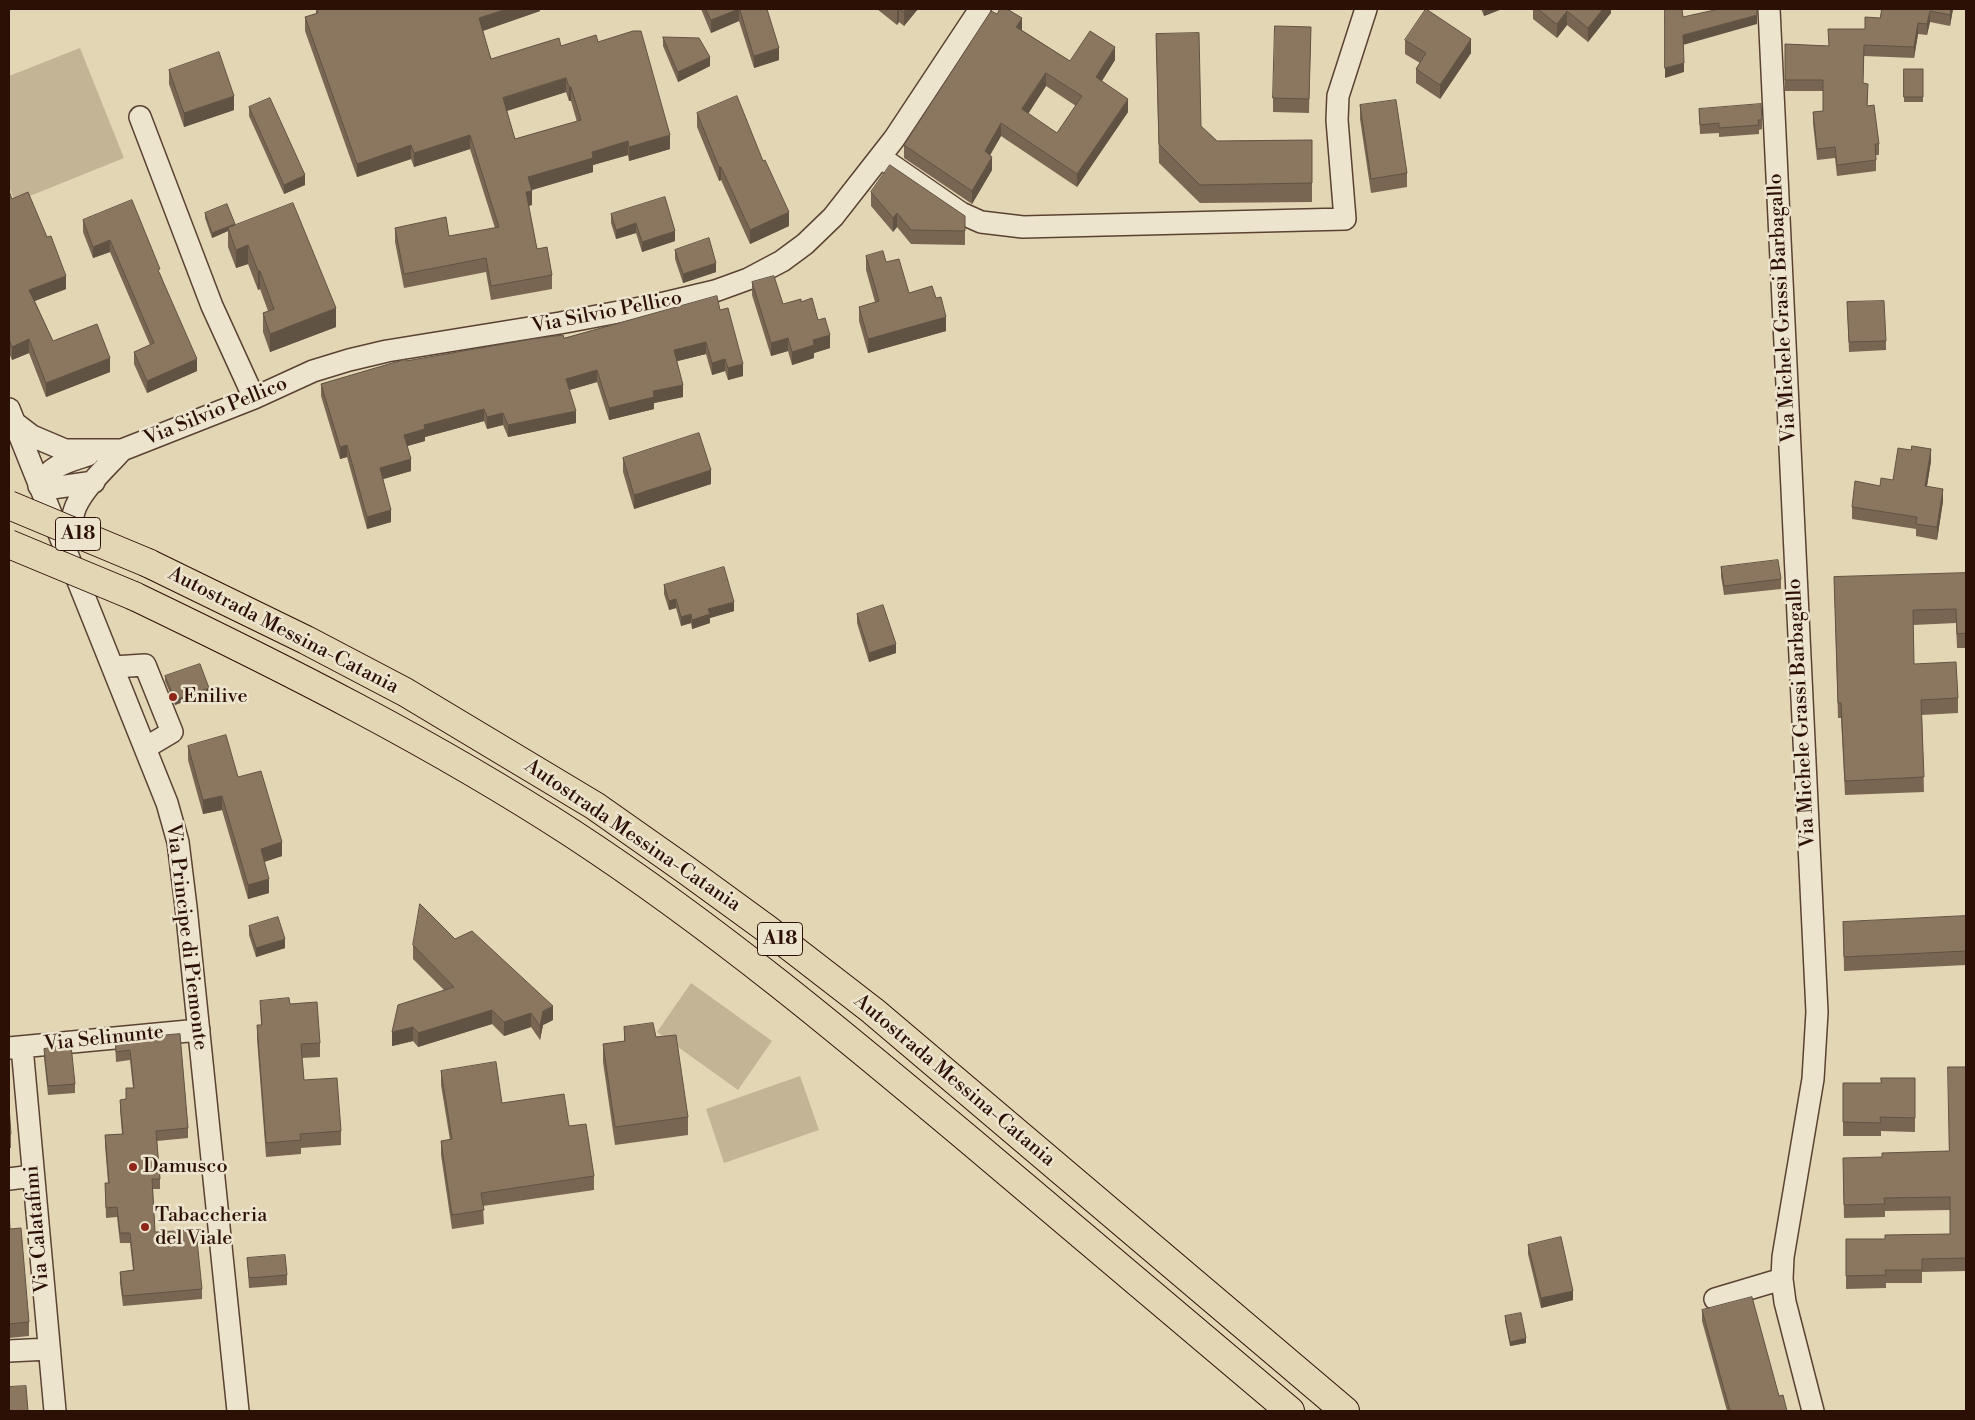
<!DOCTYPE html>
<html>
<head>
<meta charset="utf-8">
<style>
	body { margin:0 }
	#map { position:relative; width:1975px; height:1420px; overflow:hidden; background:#e3d6b4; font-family:"Libre Bodoni",serif }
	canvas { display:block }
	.frame { position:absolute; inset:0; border:10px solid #2c1006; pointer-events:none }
</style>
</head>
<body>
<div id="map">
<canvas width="1975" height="1420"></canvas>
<div class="frame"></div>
</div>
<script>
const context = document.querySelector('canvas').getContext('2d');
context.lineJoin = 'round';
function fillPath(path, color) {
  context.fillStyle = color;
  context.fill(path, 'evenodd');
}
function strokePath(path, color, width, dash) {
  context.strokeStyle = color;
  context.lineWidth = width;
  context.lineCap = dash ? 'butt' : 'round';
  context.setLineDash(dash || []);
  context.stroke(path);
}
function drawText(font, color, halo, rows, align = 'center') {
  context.font = font + ' "Libre Bodoni",serif';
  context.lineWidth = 5;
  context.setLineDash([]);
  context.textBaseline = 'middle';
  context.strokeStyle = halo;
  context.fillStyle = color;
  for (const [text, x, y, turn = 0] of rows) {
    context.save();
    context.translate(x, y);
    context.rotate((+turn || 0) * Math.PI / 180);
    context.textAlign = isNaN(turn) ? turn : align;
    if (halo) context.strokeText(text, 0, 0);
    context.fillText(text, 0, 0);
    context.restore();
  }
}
fillPath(new Path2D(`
	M80,48L124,158L15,202L9,187V76Z
	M691,983L772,1041L738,1090L657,1032Z
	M800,1076L819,1130L724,1163L706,1109Z`), '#c4b496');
const minor = new Path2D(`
	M1769,9L1817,1012L1813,1079L1783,1257L1782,1279L1785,1302L1813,1411
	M140,117L212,306L254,398
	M880,157L961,213L981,222L1023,227L1345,219L1337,120L1338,96L1366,9
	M9,409L167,803L178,842L186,907L238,1411
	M15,423L32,436L65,450H122L254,398L313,371L349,360L387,351L560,323L656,305L715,291L748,279L782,261L805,244L833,217L894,139L980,9
	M39,486C50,465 67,462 88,455
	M39,486L52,488L94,482
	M69,545C70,532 71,518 76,506C86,485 107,467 122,450
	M113,667L145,665L172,732L145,748
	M22,1047L55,1411
	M9,1048L199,1030
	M9,1179L33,1176
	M1715,1299L1782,1279
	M9,1351L49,1349`);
const highway = new Path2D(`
	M148,563L306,640L405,692L595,806L686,870L767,929L873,1011L1345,1411
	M134,596C284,668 433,743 573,834C715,927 844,1035 974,1144C1079,1233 1185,1322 1290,1411`);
strokePath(minor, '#5a4232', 24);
strokePath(highway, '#2c1006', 30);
strokePath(minor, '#ede4ce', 21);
strokePath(highway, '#e3d6b4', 28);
const highwayBridge = new Path2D(`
	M9,505L148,563
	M9,544L134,596`);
strokePath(highwayBridge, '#2c1006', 30, []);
strokePath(highwayBridge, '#e3d6b4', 28);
fillPath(new Path2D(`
	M316,9H540V11L483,31L491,59L561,46L598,42L670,149L629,161L628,155L593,165V172L532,190V205L529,206L537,249L552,275V289L491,300L486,272L404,288L395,242V228L449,236L495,228L470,149L414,167L411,159L357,177L305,31V17L316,14ZM566,92L569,101H571L577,122L515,139L507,111Z
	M701,9H767L779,60L754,68L739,21L711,33Z
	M877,9H918L904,26L899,22L897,25Z
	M1481,9H1502L1484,16Z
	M1533,9H1611V13L1588,42L1567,25L1557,38L1533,19Z
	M1882,9H1953L1950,26L1930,22L1927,35L1918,34L1914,58L1864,56L1863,83L1868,95L1867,106L1879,144V155H1876V171L1837,176L1835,158L1817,160L1813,123V112L1823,111V91H1785V44L1829,46L1865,29L1880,18Z
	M1311,27L1309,113L1273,112V98Z
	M1022,30L1070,61L1115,60L1102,81L1128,112L1077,187L1001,136L990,155L992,170L972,204L904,158V145ZM1046,86L1076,106L1057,133L1028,114Z
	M1156,34L1201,126L1217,141L1312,140V202L1200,203L1159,163Z
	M663,37L710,66L678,82L663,46Z
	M1405,40L1471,53L1440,99L1416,83V69L1420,63L1405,54Z
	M1904,69H1923V102H1904Z
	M169,70L234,110L184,127L169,84Z
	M1360,105L1407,173V187L1371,193L1360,119Z
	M249,107L305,185L284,194L249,116Z
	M1699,109L1762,120V129L1759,130V134L1719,137V133L1700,134Z
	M697,113L789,226L750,244L721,180L719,181L697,127Z
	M9,191L12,199L66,289L35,301L53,341L110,372L46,397L29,353L12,360L9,353Z
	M871,192L965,216V245L911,244L897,227L893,232L871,206Z
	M205,213L235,226L336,327L270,352L263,332V313L268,311L260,289L258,290L248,264L236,268L228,247V231L212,238L205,218Z
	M611,214L675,241L642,252L636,233L616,239L611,223Z
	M83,220L160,273L197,371L147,393L134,364V352L150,345L110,252L93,258L83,232Z
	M675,250L716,272L683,283L675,259Z
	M866,256L886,262L909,293L936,298L946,331L868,353L859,321V307L875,302L866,270Z
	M752,282L783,304L801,302L818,320L830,348L814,353V358L792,365L788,351L771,356L752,295Z
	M1847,302L1886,341V350L1849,352Z
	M720,310L743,376L728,380L725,371L712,375L706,354L677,361L683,397L654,403V409L609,420L597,382L569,390L576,423L508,437L503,425L487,429L484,421L425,437V441L407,446L411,471L383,479L391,522L367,529L347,457L340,459L321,396V384L406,361L564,338Z
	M623,458L711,484L634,509L623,472Z
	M1931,461L1927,486L1943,501L1937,540L1916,536V529L1852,519V507L1893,480Z
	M1721,567L1781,579V589L1724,595L1721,576Z
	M1966,573V648H1957L1956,623L1913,625L1914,664L1958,698V713L1922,715L1924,792L1845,795L1841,718H1838L1834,577Z
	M664,585L734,611L710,618V623L692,629L691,623L681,626L676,608L669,610L664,594Z
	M857,614L896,653L869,662L857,623Z
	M165,676L209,692L175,705L165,681Z
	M188,746L238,777L282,856L264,862L269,893L248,899L222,810L203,814L188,760Z
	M1966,916V965L1844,971L1843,922Z
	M249,926L285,948L256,957L249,935Z
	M455,939L553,1020L543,1025L540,1040L531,1027L504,1036L492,1024L418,1047L413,1041L392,1046L444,990L413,959V945Z
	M260,1001L290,1004L320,1043V1057L302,1058L304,1080L341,1131V1145L301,1148V1154L266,1157L257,1039V1025H261Z
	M624,1027L656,1037L688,1117V1135L615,1145L603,1062V1044L624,1041Z
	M180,1034L188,1128V1138L157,1141L160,1179V1189H153L155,1232L202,1289V1299L123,1306L120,1283V1272L133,1270L130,1243H120L117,1217L106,1218L105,1183H108L105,1145V1135L122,1134L120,1110V1100L126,1099V1088H133L130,1060L116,1062L115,1040Z
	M44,1049L75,1084V1093L48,1095L44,1058Z
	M1966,1067V1271L1922,1272V1283H1886V1288L1846,1289V1239H1885L1950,1234V1210L1885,1211V1217L1844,1218L1843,1171L1882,1157L1949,1151Z
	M441,1071L502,1103L569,1126L594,1176V1190L483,1206L484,1224L452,1229L441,1155V1141L450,1140L441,1085Z
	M1915,1078V1132L1881,1131V1136H1843V1083H1881Z
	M9,1106L11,1134V1148H9Z
	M9,1210L10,1229L29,1322V1336L9,1338Z
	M1528,1245L1573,1300L1541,1308L1528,1254Z
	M247,1258L287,1275V1285L249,1288Z
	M1702,1310L1779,1396L1787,1411H1727L1702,1321Z
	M1505,1316L1526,1343L1510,1346L1505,1321Z`), '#786653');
fillPath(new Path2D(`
	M507,9H540V11L479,32V18Z
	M739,9V21L711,33V20Z
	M899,9V22L897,25V11Z
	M906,9H918L904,26V12Z
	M1484,9H1502L1484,16Z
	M1603,9H1611V13L1588,42V28Z
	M1951,9H1953L1950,26V15Z
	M1567,11V25L1557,38V24Z
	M1930,11V22L1927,35V24Z
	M1757,15V24L1683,45V35Z
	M1022,18V31L1016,27Z
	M1918,23V34L1914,58V47Z
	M1471,39V53L1440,99V85Z
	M1115,47V60L1096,90V77Z
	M779,48V60L754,68V56Z
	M710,57V66L678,82V72Z
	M1684,63V72L1665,78V68Z
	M1046,73V86L1022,123V109Z
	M566,78V92L503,112V98Z
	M569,87H571V101H569Z
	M234,96V110L184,127V113Z
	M1128,99V112L1077,187V174Z
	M1001,123V136L985,164V151Z
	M470,135V149L414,167V153Z
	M670,135V149L629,161V147Z
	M628,141V155L593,165V172L528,191V177L592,152Z
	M411,145V159L357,177V164Z
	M992,157V170L972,204V191Z
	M719,167H721V180L719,181Z
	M305,175V185L284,194V185Z
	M532,191V205L526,206V192Z
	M789,212V226L750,244V230Z
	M897,213V227L893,232V218Z
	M636,223V233L616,239V230Z
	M235,224V228H228V231L212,238V233Z
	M675,231V241L642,252V242Z
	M110,240V252L93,258V247Z
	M248,245V264L236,268V250Z
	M716,263V272L683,283V274Z
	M258,271H260V289L258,290Z
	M66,276V289L29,303V290Z
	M336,308V327L270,352V334Z
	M946,317V331L868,353V339Z
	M830,335V348L814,353V358L792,365V352L813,340Z
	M788,338V351L771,356V343Z
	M29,339V353L12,360V347Z
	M706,342V354L674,362V350Z
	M110,358V372L46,397V383Z
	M197,359V371L147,393V381Z
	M725,359V371L712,375V363Z
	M743,364V376L728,380V368Z
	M597,370V382L566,391V379Z
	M683,385V397L654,403V409L609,420V408L653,391Z
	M484,409V421L425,437V441L404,447V435L424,425Z
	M576,411V423L508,437V425Z
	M503,413V425L487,429V417Z
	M347,445V457L340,459V447Z
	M1931,449V461L1925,498V486Z
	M411,459V471L380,480V468Z
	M711,470V484L634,509V495Z
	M1943,489V501L1937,540V527Z
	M391,510V522L367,529V517Z
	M676,599V608L669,610V601Z
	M734,602V611L710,618V623L692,629V620L708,609Z
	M691,614V623L681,626V617Z
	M896,644V653L869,662V653Z
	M209,688V692L175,705V700Z
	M222,796V810L203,814V800Z
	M282,842V856L261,863V849Z
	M269,879V893L248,899V885Z
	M285,939V948L256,957V948Z
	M553,1006V1020L543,1025L540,1040V1026L543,1011Z
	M492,1010V1024L418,1047V1033Z
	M531,1013V1027L504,1036V1022Z
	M413,1027V1041L392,1046V1032Z
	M1573,1291V1300L1541,1308V1298Z
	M1526,1338V1343L1510,1346V1342Z`), '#615343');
const building = new Path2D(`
	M317,9H507L479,18L491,59L559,38L561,46L596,35L598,42L633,31H641L670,135L629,147L628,141L592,152L593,158L528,177L532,191L526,192L537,249L547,247L552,275L491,286L486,258L404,274L395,228L446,217L449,236L499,227L470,135L414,153L411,145L357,164L305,17L318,13ZM566,78L569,87H571L581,120L515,139L503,98Z
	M706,9H739L711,20Z
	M740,9H767L779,48L754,56Z
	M900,9H906L904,12Z
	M1000,9H1007L1022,18L1016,27L1070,61L1090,31L1115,47L1096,77L1128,99L1077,174L1001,123L985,151L992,157L972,191L904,145L991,11L997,14ZM1046,73L1082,96L1057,133L1022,109Z
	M1426,9L1471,39L1440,85L1416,69L1426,53L1405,40Z
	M1538,9H1603L1588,28L1567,11L1557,24Z
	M1665,9H1682L1683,17L1719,9H1757V15L1683,35L1684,63L1665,68Z
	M1882,9H1951L1950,15L1930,11L1927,24L1918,23L1914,47L1864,45L1863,83L1868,84L1867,106L1874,105L1879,144H1875L1876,160L1837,165L1835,147L1817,149L1813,112L1823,111V80H1785V44L1829,46L1828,29H1865V17L1880,18Z
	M1275,26L1311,27L1309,99L1273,98Z
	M1199,33L1201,126L1217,141L1312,140V183L1200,185L1159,144L1156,34Z
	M663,37L699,38L710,57L678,72Z
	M219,52L234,96L184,113L169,70Z
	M1904,69H1923V97H1904Z
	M737,96L763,161L765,160L789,212L750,230L721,167H719L697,113Z
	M270,98L305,175L284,185L249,107Z
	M1396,100L1407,173L1371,179L1360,105Z
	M1761,104L1762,120H1758L1759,125L1719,128V123L1700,125L1699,109Z
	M890,165L965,216V231L911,230L897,213L893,218L871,192Z
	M9,191L12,199L28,192L47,237L51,236L66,276L29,290L53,341L97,324L110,358L46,383L29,339L12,347L9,339Z
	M665,197L675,231L642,242L636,223L616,230L611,214Z
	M132,200L160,269L158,270L197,359L147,381L134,352L154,343L110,240L93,247L83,220Z
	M293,203L336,308L270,334L263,313L274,309L260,271H258L248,245L236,250L228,228Z
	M227,204L235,224L212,233L205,213Z
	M709,238L716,263L683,274L675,250Z
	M883,251L886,262L899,259L909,293L932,286L936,298L941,297L946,317L868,339L859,307L879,301L866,256Z
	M774,276L783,304L801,299V302L812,298L818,320L825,318L830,335L813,340L814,345L792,352L788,338L771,343L752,282Z
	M717,296L720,310L728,308L743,364L728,368L725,359L712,363L706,342L674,350L683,385L653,391L654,397L609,408L597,370L566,379L576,411L508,425L503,413L487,417L484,409L424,425L425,429L404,435L411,459L380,468L391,510L367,517L347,445L340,447L321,384L406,359V361L532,339L563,335L564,338Z
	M1884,301L1886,341L1849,342L1847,302Z
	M699,433L711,470L634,495L623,458Z
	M1912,446L1931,449L1925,486L1943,489L1937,527L1916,524L1917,517L1852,507L1855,481L1880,486L1881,478L1893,480L1898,448L1911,450Z
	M1778,560L1781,579L1724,586L1721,567Z
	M724,567L734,602L708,609L710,614L692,620L691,614L681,617L676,599L669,601L664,585Z
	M1966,573V633L1957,634L1956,609L1913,610L1914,664L1956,662L1958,698L1921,700L1924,777L1845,781L1841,703H1838L1834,577Z
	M883,605L896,644L869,653L857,614Z
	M200,664L209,688L175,700L165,676Z
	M226,735L238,777L261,771L282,842L261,849L269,879L248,885L222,796L203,800L188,746Z
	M420,904L455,939L472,931L553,1006L543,1011L540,1026L531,1013L504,1022L492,1010L418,1033L413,1027L392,1032L398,1005L454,987L413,945Z
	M1966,916V951L1844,957L1843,922Z
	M278,917L285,939L256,948L249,926Z
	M289,998L290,1004L317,1002L320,1043L301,1044L304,1080L337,1078L341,1131L300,1134L301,1140L266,1143L257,1025H262L260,1001Z
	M653,1023L656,1037L676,1035L688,1117L615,1127L603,1044L625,1041L624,1027Z
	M180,1034L188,1128L156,1131L160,1179H152L155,1232L196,1230L202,1289L123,1296L120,1272L134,1270L130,1233H120L117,1207L106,1208L105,1183H109L105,1135L123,1134L120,1100L126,1099V1088H134L130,1050L116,1052L115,1040Z
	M71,1045L75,1084L48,1086L44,1049Z
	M496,1062L502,1103L564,1094L569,1126L586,1124L594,1176L481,1193L484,1210L452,1215L441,1141L452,1139L441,1071Z
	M1948,1067H1966V1258L1922,1259V1270H1885L1886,1275L1846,1276V1239H1885V1235L1950,1234V1197L1884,1198L1885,1204L1844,1205L1843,1158L1882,1157V1153L1949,1151Z
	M1881,1078H1915V1118L1880,1117L1881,1123L1843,1122V1083H1881Z
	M9,1106L11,1134H9Z
	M9,1210L10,1229L21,1228L29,1322L9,1324Z
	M1561,1237L1573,1291L1541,1298L1528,1245Z
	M285,1255L287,1275L249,1278L247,1258Z
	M1752,1297L1779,1396L1783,1395L1787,1411H1730L1702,1310Z
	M1521,1313L1526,1338L1510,1342L1505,1316Z
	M26,1386L28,1411H9V1387Z`);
fillPath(building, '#8b7760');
strokePath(building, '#615343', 1);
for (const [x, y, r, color] of [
	[173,697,5,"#8f2418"],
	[133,1167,5,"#8f2418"],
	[145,1227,5,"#8f2418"]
]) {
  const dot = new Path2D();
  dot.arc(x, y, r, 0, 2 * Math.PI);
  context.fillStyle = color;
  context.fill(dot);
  strokePath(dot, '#ede4ce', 2);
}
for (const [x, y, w] of [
	[78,534,45],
	[780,939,45]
]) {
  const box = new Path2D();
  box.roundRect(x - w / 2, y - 16.5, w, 33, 4);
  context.fillStyle = '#ede4ce';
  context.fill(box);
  strokePath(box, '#2c1006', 1);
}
drawText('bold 19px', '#2c1006', null, [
	["A18",78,534],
	["A18",780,939]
]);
drawText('20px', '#2c1006', '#ede4ce', [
	["Via Michele Grassi Barbagallo",1783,308,-93],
	["Via Silvio Pellico",607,313,-11],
	["Via Silvio Pellico",216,412,-22],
	["Autostrada Messina-Catania",283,631,27],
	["Via Michele Grassi Barbagallo",1802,713,-93],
	["Autostrada Messina-Catania",632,836,34],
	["Via Principe di Piemonte",186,937,83],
	["Via Selinunte",104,1039,-6],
	["Autostrada Messina-Catania",954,1081,40],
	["Via Calatafimi",38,1229,-95]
]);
drawText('20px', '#2c1006', '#ede4ce', [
	["Enilive",183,697],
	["Damusco",143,1167],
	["Tabaccheria",155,1216],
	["del Viale",155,1239]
], 'left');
</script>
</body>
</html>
